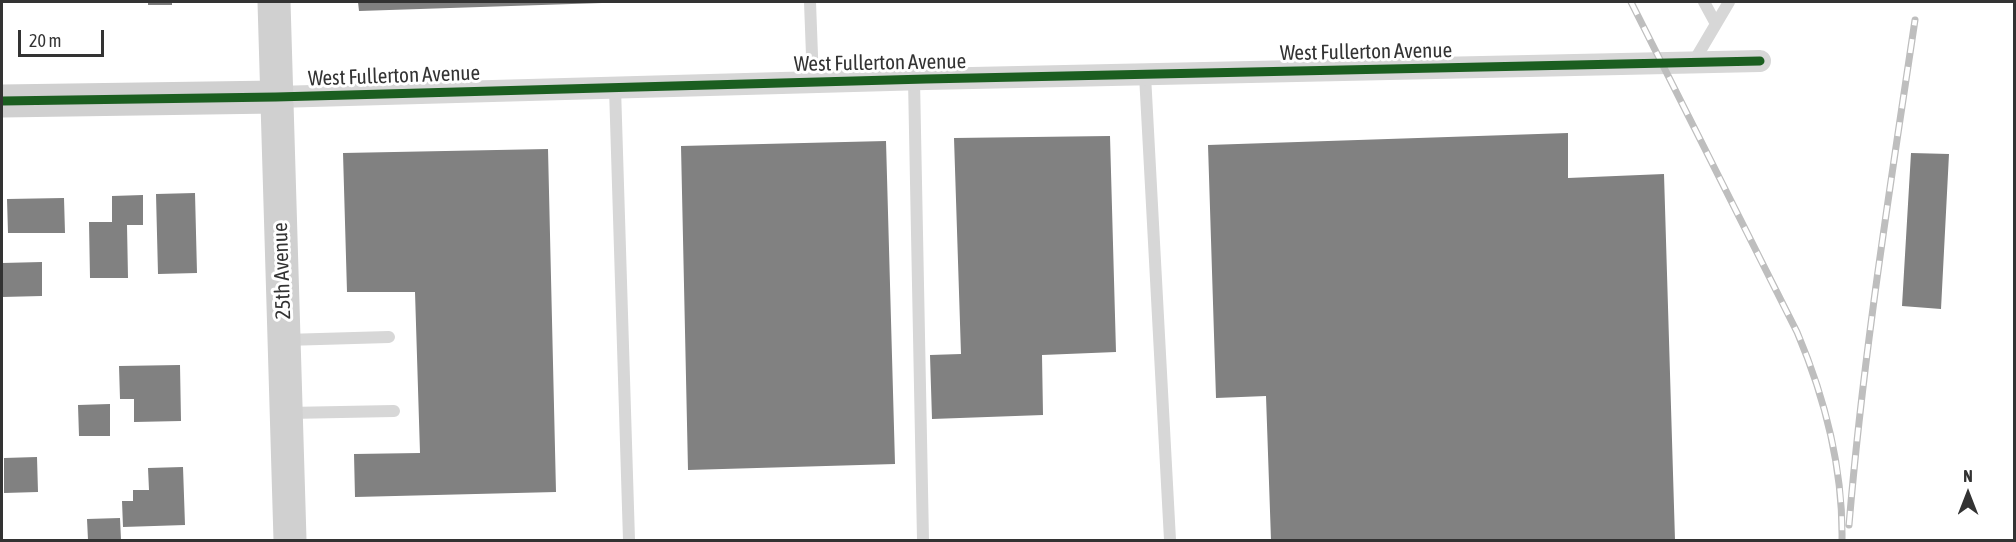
<!DOCTYPE html>
<html>
<head>
<meta charset="utf-8">
<style>
	body { margin:0 }
	#map { position:relative; width:2016px; height:542px; overflow:hidden; background:#fff; font-family:"Asap Condensed",sans-serif }
	canvas { display:block }
	.frame { position:absolute; inset:0; border:3px solid #333; pointer-events:none }
	.north { position:absolute; left:1938px; top:464px; width:60px; height:60px; -webkit-text-stroke:4px #fff; paint-order:stroke; rotate:0deg; font-size:16px; font-weight:700; line-height:24px; text-align:center; color:#333 }
	.north::after { content:''; display:block; margin:auto; width:21px; height:27px; background:#333; clip-path:polygon(50% 0,100% 100%,50% 72%,0 100%) }
	.scale { position:absolute; left:18px; top:30px; width:86px; height:27px; box-sizing:border-box; border:3px solid #333; border-top:0; padding-left:8px; font-size:18px; line-height:21px; white-space:nowrap; color:#333; -webkit-text-stroke:4px #fff; paint-order:stroke }
</style>
</head>
<body>
<div id="map">
<canvas width="2016" height="542"></canvas>
<div class="frame"></div>
<div class="north">N</div>
<div class="scale">20 m</div>
</div>
<script>
const context = document.querySelector('canvas').getContext('2d');
context.lineJoin = 'round';
function fillPath(path, color) {
  context.fillStyle = color;
  context.fill(path, 'evenodd');
}
function strokePath(path, color, width, dash) {
  context.strokeStyle = color;
  context.lineWidth = width;
  context.lineCap = dash ? 'butt' : 'round';
  context.setLineDash(dash || []);
  context.stroke(path);
}
function drawText(font, color, halo, rows, align = 'center') {
  context.font = font + ' "Asap Condensed",sans-serif';
  context.lineWidth = 6;
  context.setLineDash([]);
  context.textBaseline = 'middle';
  context.strokeStyle = halo;
  context.fillStyle = color;
  for (const [text, x, y, turn = 0] of rows) {
    context.save();
    context.translate(x, y);
    context.rotate((+turn || 0) * Math.PI / 180);
    context.textAlign = isNaN(turn) ? turn : align;
    if (halo) context.strokeText(text, 0, 0);
    context.fillText(text, 0, 0);
    context.restore();
  }
}
fillPath(new Path2D(`
	M148,2H172V5H148Z
	M358,2H602V3L359,11Z
	M1568,133V178L1664,174L1675,540H1271L1266,396L1216,398L1208,145Z
	M1110,136L1116,352L1042,355L1043,415L932,419L930,355L961,354L954,138Z
	M886,141L895,464L688,470L681,146Z
	M548,149L556,492L355,497L354,454L420,453L415,292H347L343,153Z
	M1911,153L1949,154L1941,309L1902,306Z
	M195,193L197,273L158,274L156,194Z
	M143,195V225H127L128,278H90L89,222H112V196Z
	M64,198L65,233H8L7,199Z
	M42,262V296L2,297V263Z
	M180,365L181,421L134,422V399H120L119,366Z
	M110,404V436H79L78,405Z
	M37,457L38,492L4,493V458Z
	M183,467L185,525L123,527L122,501H133V490H149L148,468Z
	M120,518L121,540H88L87,519Z`), '#818181');
strokePath(new Path2D(`
	M810,2L813,82
	M1704,2L1716,24
	M1693,63L1729,2
	M1145,75L1170,540
	M914,80L923,540
	M615,88L629,540
	M285,340L389,337
	M288,413L394,411`), '#d7d7d7', 12);
strokePath(new Path2D(`
	M276,97L926,79L1760,61`), '#d7d7d7', 22);
strokePath(new Path2D(`
	M274,2L290,540
	M2,101L276,97`), '#d0d0d0', 33);
const rail = new Path2D(`
	M1631,2L1797,332C1825,398 1843,468 1842,540
	M1849,525C1863,356 1890,188 1915,20`);
strokePath(rail, '#bebebe', 7);
strokePath(rail, '#fff', 4.5, [14]);
strokePath(new Path2D(`
	M2,101L276,97L926,79L1760,61`), '#1b5e20', 9);
drawText('21px', '#333', '#fff', [
	["West Fullerton Avenue",1366,52,-1],
	["West Fullerton Avenue",880,63,-1],
	["West Fullerton Avenue",394,76,-2],
	["25th Avenue",282,271,-92]
]);
</script>
</body>
</html>
